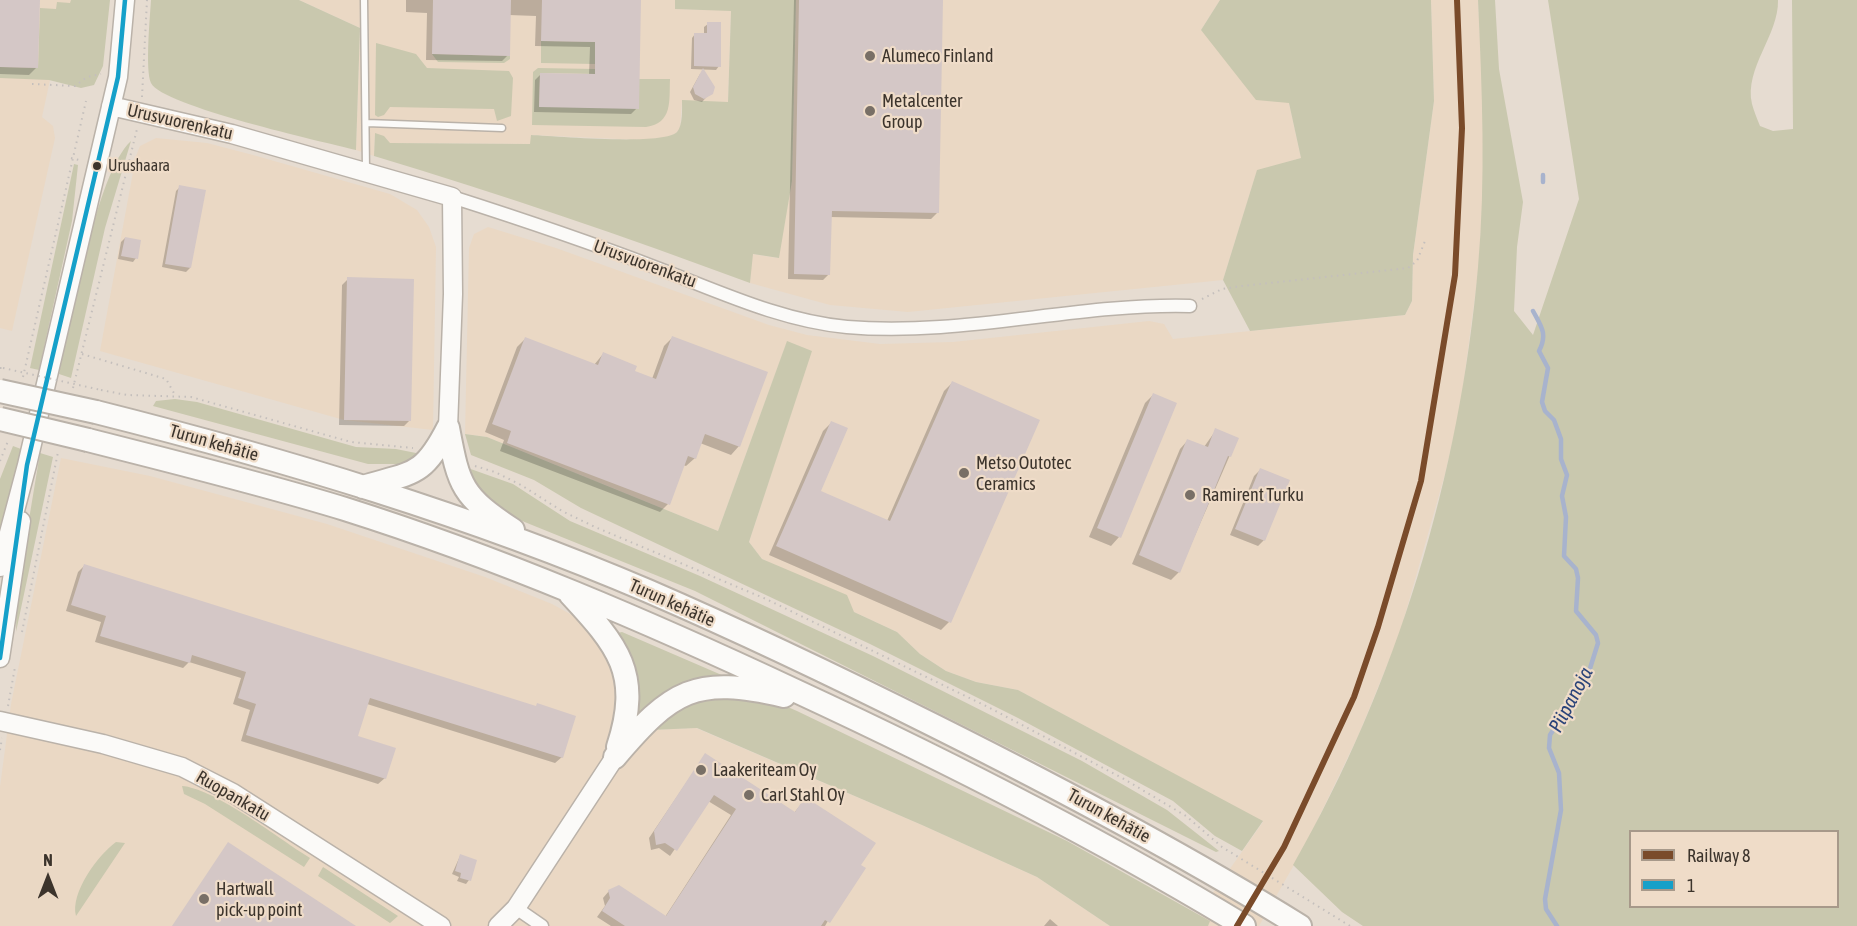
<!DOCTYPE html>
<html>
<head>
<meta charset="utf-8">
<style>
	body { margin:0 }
	#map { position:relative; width:1857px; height:926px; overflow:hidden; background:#e6dcd1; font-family:"Asap Condensed",sans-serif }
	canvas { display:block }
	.legend { position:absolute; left:1629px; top:830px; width:210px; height:78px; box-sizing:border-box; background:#efdcc8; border:2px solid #a7998a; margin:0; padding:8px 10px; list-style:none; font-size:18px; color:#3c342c }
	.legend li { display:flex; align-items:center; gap:12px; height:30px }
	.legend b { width:30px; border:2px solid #a7998a }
	.north { position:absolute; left:18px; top:848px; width:60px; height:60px; -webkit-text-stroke:4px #efdcc8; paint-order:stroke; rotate:0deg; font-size:16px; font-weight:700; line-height:24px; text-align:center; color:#3c342c }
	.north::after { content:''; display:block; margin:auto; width:21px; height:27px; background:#3c342c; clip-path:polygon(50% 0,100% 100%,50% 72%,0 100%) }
</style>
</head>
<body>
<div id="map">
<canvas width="1857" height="926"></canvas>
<ul class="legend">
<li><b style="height:8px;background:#7a4b2a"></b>Railway 8</li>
<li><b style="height:8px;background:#15a0c9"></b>1</li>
</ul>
<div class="north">N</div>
</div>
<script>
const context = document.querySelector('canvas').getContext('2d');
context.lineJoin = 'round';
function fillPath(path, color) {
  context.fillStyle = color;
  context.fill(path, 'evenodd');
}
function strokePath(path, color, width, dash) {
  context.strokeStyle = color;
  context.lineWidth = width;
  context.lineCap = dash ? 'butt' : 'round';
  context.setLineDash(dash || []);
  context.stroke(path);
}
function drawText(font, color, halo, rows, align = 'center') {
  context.font = font + ' "Asap Condensed",sans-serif';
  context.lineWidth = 4.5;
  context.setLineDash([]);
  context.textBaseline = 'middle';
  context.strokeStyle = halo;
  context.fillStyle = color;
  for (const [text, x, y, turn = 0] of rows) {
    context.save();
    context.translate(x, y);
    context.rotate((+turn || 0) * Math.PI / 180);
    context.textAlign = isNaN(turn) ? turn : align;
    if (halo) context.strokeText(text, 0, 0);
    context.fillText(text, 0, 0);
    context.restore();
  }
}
fillPath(new Path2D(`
	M0,0H82L50,80L42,117L53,126L55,138L12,331L0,328Z
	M299,0H675V9L731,10L728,103L682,101L680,129L675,134L664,138L641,140L531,135V144L389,143L387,139L375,134L374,156L356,150L360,28Z
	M796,0H1220L1201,30L1289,103L1301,158L1257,171L1223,280L908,312L830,305L750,283L752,254L778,258L792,181Z
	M1431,0H1478L1483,94V191L1479,266L1460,410L1445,474L1399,636L1359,734L1306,844L1259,926H1208L1209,921L1198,914L1263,822L1018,690L976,682L946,671L920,654L897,632L854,612L798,577L762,559L749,542L811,351L787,342L718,531L487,437L465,434L469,248L474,234L488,227L556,248L769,325L807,335L880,344L953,342L1149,321L1164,324L1173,339L1405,315L1412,301L1413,255L1434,101Z
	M156,138L207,143L253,155L390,194L417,210L429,227L436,247L433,430L344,420L100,351L136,156L140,146Z
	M61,458L150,476L327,524L485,577L552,604L572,615L599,636L651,730L696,728L922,825L1037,877L1110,926H0V787L11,704Z`), '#ead8c4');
fillPath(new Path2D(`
	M71,0H110L103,66L94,85L81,88L49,80L0,78V67L38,68L40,8L56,9L57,2L70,3Z
	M151,0H299L360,28L356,150C324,142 162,106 151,83C145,70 150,17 151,0Z
	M675,0H796L792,181L779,258L753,254L750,283C626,237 501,194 374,156L375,133L384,136L390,143L530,144L531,135C556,136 663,146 677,132C683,125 682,109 682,100L728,102L731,11L675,9Z
	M1220,0H1431L1434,101L1413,255L1412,301L1405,315L1250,331L1223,280L1257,170L1301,158L1289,103L1256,100L1201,30Z
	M1478,0H1495L1499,69L1523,202L1517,247L1514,311L1533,335L1579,199L1548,0H1778C1779,35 1744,68 1752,104C1754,111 1757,119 1760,126L1773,131L1793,129L1792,0H1857V926H1363L1342,912L1293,865C1397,684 1460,475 1478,267C1486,179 1482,89 1478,0ZM1630,832H1838V906H1630Z
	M541,41L595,42V64L541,63Z
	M376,43L416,54L427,68L509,71L513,78L511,116L497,121L494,109L390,107L384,115L378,117L375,115Z
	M432,54L510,56V59L504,63L438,62Z
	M538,68L595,69V74L540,73L539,106L639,79H670C669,101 673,123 646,127L532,125L533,72Z
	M131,141L105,228L71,378L59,374C71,322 96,173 131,141Z
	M74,164L78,165L72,221L39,370L30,368Z
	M787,341L812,351L749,542L762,559L847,595L854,612L897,632L920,654L946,671L976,682L1018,690L1263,821L1242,851L1215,836L1173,801L1018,718L870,644L581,508L534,480L471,455L465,434L487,437L718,531Z
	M175,399L197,402L356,447L396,449L421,454L402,464H368L153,406L156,401Z
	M13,446L21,449L0,547V479Z
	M40,453L53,457L16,632L17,592Z
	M465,467L513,484L570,521L700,576L873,656L1082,761L1167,810L1219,851L1216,852L695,591L495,510L489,505Z
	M622,632L724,676L634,721L617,633Z
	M713,694L776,702L797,711L1067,841L1210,921L1208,926H1110L1037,877L922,825L697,728L651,730L662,717Z
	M182,786C212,788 272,833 299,851L310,858L304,867L205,804L184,794Z
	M116,842L125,843L76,916C70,893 98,855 116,842Z
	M323,867L398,916L390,923L318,876Z`), '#c9c8ae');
fillPath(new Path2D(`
	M0,0H39L37,67L29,75L0,74Z
	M406,0H639L637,108L631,114L534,112L535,80L541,74L589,75L590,47L535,46L536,16L509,15L508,55L502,61L426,60L427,13L406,12Z
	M794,0H942L937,213L931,219L830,217L829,274L823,280L788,279Z
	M708,24L719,66L716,70L691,69L692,38L695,34H704V27Z
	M700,74L713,90L702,102L694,100L690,92Z
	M180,187L190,268L186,272L162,267L176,191Z
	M125,238L136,258L133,262L118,259L121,242Z
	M348,279L410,420L404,426L339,425L342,285Z
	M672,338L739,446L731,455L700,443L695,458L686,466L683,465L668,504L660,512L500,451L504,440L485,432L517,347L525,339L594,365L603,354L633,372L652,379L664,346Z
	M952,383L949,622L941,630L769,555L823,431L831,423L819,492L887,521L944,391Z
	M1153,395L1175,404L1119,537L1111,546L1089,537L1145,403Z
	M1216,430L1237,439L1179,572L1171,580L1132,564L1180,449L1188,440L1204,447Z
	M1260,470L1264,540L1258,546L1230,535L1254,476Z
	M84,566L562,757L555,763L367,704L356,737L385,778L378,784L241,741L250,710L233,704L241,678L189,662L183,668L95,642L101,622L66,611L78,572Z
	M705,755L794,813L806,798L859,866L825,926H611L597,917L605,906L603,898L609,891L665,917L731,815L708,801L670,856L659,848L651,850L649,838Z
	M460,856L469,880L466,884L457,881L459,877L452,874Z
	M1050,919L1058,926H1044Z`), '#0003');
strokePath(new Path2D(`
	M1543,182V175
	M1533,311C1541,326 1548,334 1539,351L1548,368L1542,402L1545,411L1554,420L1561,439V459L1567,475L1562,496L1566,517L1564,556L1576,569L1578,578L1576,611L1596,635L1598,643L1587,678L1550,735L1549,748L1559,773L1561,810L1545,899L1546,909L1557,926`), '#a8b3cd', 4.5);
fillPath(new Path2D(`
	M0,0H40L38,68L0,67Z
	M433,0H511L510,56L432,54Z
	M542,0H641L639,109L539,107L540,73L595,74V42L541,41Z
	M799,0H943L939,213L832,211L830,275L794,274Z
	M707,22H721V67L694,66V33H707Z
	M703,68L715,87L713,94L704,99L695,94L693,87Z
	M179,185L206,190L191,268L165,264Z
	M125,237L141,240L138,259L121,256Z
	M347,277L414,279L411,421L344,420Z
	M672,336L768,372L740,447L705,434L696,459L688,456L670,505L507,443L511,431L492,424L525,337L598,365L603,352L637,366L635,371L656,379Z
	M952,381L1040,420L951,623L776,546L831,421L848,428L821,491L890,521Z
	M1153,393L1177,403L1121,538L1097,528Z
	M1215,428L1239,438L1231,457L1228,456L1180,573L1139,555L1187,439L1208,447Z
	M1260,468L1290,480L1265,541L1235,529Z
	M84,564L536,706L537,703L576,716L563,758L370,698L358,736L396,748L386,779L246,735L256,704L238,698L246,672L192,655L190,663L100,636L106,616L71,605Z
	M705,753L795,812L805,797L876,843L861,865L866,868L830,923L825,920L821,926H625L602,911L610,898L608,890L619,885L666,916L736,809L714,795L677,851L665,843L656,845L654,831Z
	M228,842L356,926H172Z
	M460,854L477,860L471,881L460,878L461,873L455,871Z`), '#d4c7c6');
const lane = new Path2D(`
	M364,0L366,170
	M367,123L502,128`);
const street = new Path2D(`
	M452,197C521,219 589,242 657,268C718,291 781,321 847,327C962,337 1075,303 1190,306
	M516,908L542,926`);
const secondary = new Path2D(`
	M111,106L232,134L452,197L453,294L448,428
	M0,567L27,465L118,77L125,0
	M0,658L21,521
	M0,721L103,744L182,767L233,793L441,926
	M498,926L516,908L615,757`);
const highway = new Path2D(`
	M96,412C283,459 470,515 648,591C745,633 841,679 935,726C1059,788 1182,853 1300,926
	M448,428C459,487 462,496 513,530
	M88,440C174,462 260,483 345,509C500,558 649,622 796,691C949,762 1099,838 1244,926
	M363,487C413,472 423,477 448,428
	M570,594C618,646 642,673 618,747
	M615,757C672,690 695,675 784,696`);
strokePath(lane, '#bab2a9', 9);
strokePath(street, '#bab2a9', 15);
strokePath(secondary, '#bab2a9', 21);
strokePath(highway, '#bab2a9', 26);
strokePath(new Path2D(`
	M32,84L75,86L87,77L101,74
	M142,97L147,0
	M71,158L79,160
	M1202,299L1222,289L1242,286L1408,268L1417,261L1425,241
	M82,354L166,379L175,395
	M0,368H3
	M23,377L86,101
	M73,388L137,129
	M101,390L127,395L191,397L351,442L413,448
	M0,461L8,441
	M475,466L495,472L521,485L562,511L595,527L766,599L988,707L1124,779L1186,816L1222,847L1350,926
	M22,632L58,452
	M8,706L15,667
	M0,750L2,738`), '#c4bfbc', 2, [1.5, 4.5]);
strokePath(lane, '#fbfaf8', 6);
strokePath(street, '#fbfaf8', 12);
strokePath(secondary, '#fbfaf8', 18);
strokePath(highway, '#fbfaf8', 22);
const highwayBridge = new Path2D(`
	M0,391L96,412
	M0,419L88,440`);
strokePath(highwayBridge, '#bab2a9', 26, []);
strokePath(new Path2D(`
	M3,368L101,390`), '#c4bfbc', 2, [1.5, 4.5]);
strokePath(highwayBridge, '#fbfaf8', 22);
strokePath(new Path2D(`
	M0,658L27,465L118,77L125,0`), '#15a0c9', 4.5);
strokePath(new Path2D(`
	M1237,926L1284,847L1354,697L1378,627L1421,481L1455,275L1462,128L1457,0`), '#7a4b2a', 6);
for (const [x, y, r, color] of [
	[870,56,6,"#786f66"],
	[870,111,6,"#786f66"],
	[97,166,5,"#3c342c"],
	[964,473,6,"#786f66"],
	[1190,495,6,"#786f66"],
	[701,770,6,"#786f66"],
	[749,795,6,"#786f66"],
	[204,899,6,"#786f66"]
]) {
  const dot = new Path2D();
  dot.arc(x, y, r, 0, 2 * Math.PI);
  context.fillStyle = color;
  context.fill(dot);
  strokePath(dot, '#efdcc8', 2);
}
drawText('16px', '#3c342c', '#efdcc8', [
	["Urushaara",108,166]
], 'left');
drawText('18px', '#3c342c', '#efdcc8', [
	["Alumeco Finland",882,56],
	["Metalcenter",882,101],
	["Group",882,122],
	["Metso Outotec",976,463],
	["Ceramics",976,484],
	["Ramirent Turku",1202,495],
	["Laakeriteam Oy",713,770],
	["Carl Stahl Oy",761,795],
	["Hartwall",216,889],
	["pick-up point",216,910]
], 'left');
drawText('18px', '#3c342c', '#efdcc8', [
	["Urusvuorenkatu",180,122,13],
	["Urusvuorenkatu",645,264,20],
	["Turun kehätie",214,443,16],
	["Turun kehätie",672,603,24],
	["Ruopankatu",233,796,30],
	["Turun kehätie",1109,816,29]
]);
drawText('italic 20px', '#2b4479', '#efdcc8', [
	["Piipanoja",1571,700,-62]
]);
</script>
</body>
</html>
